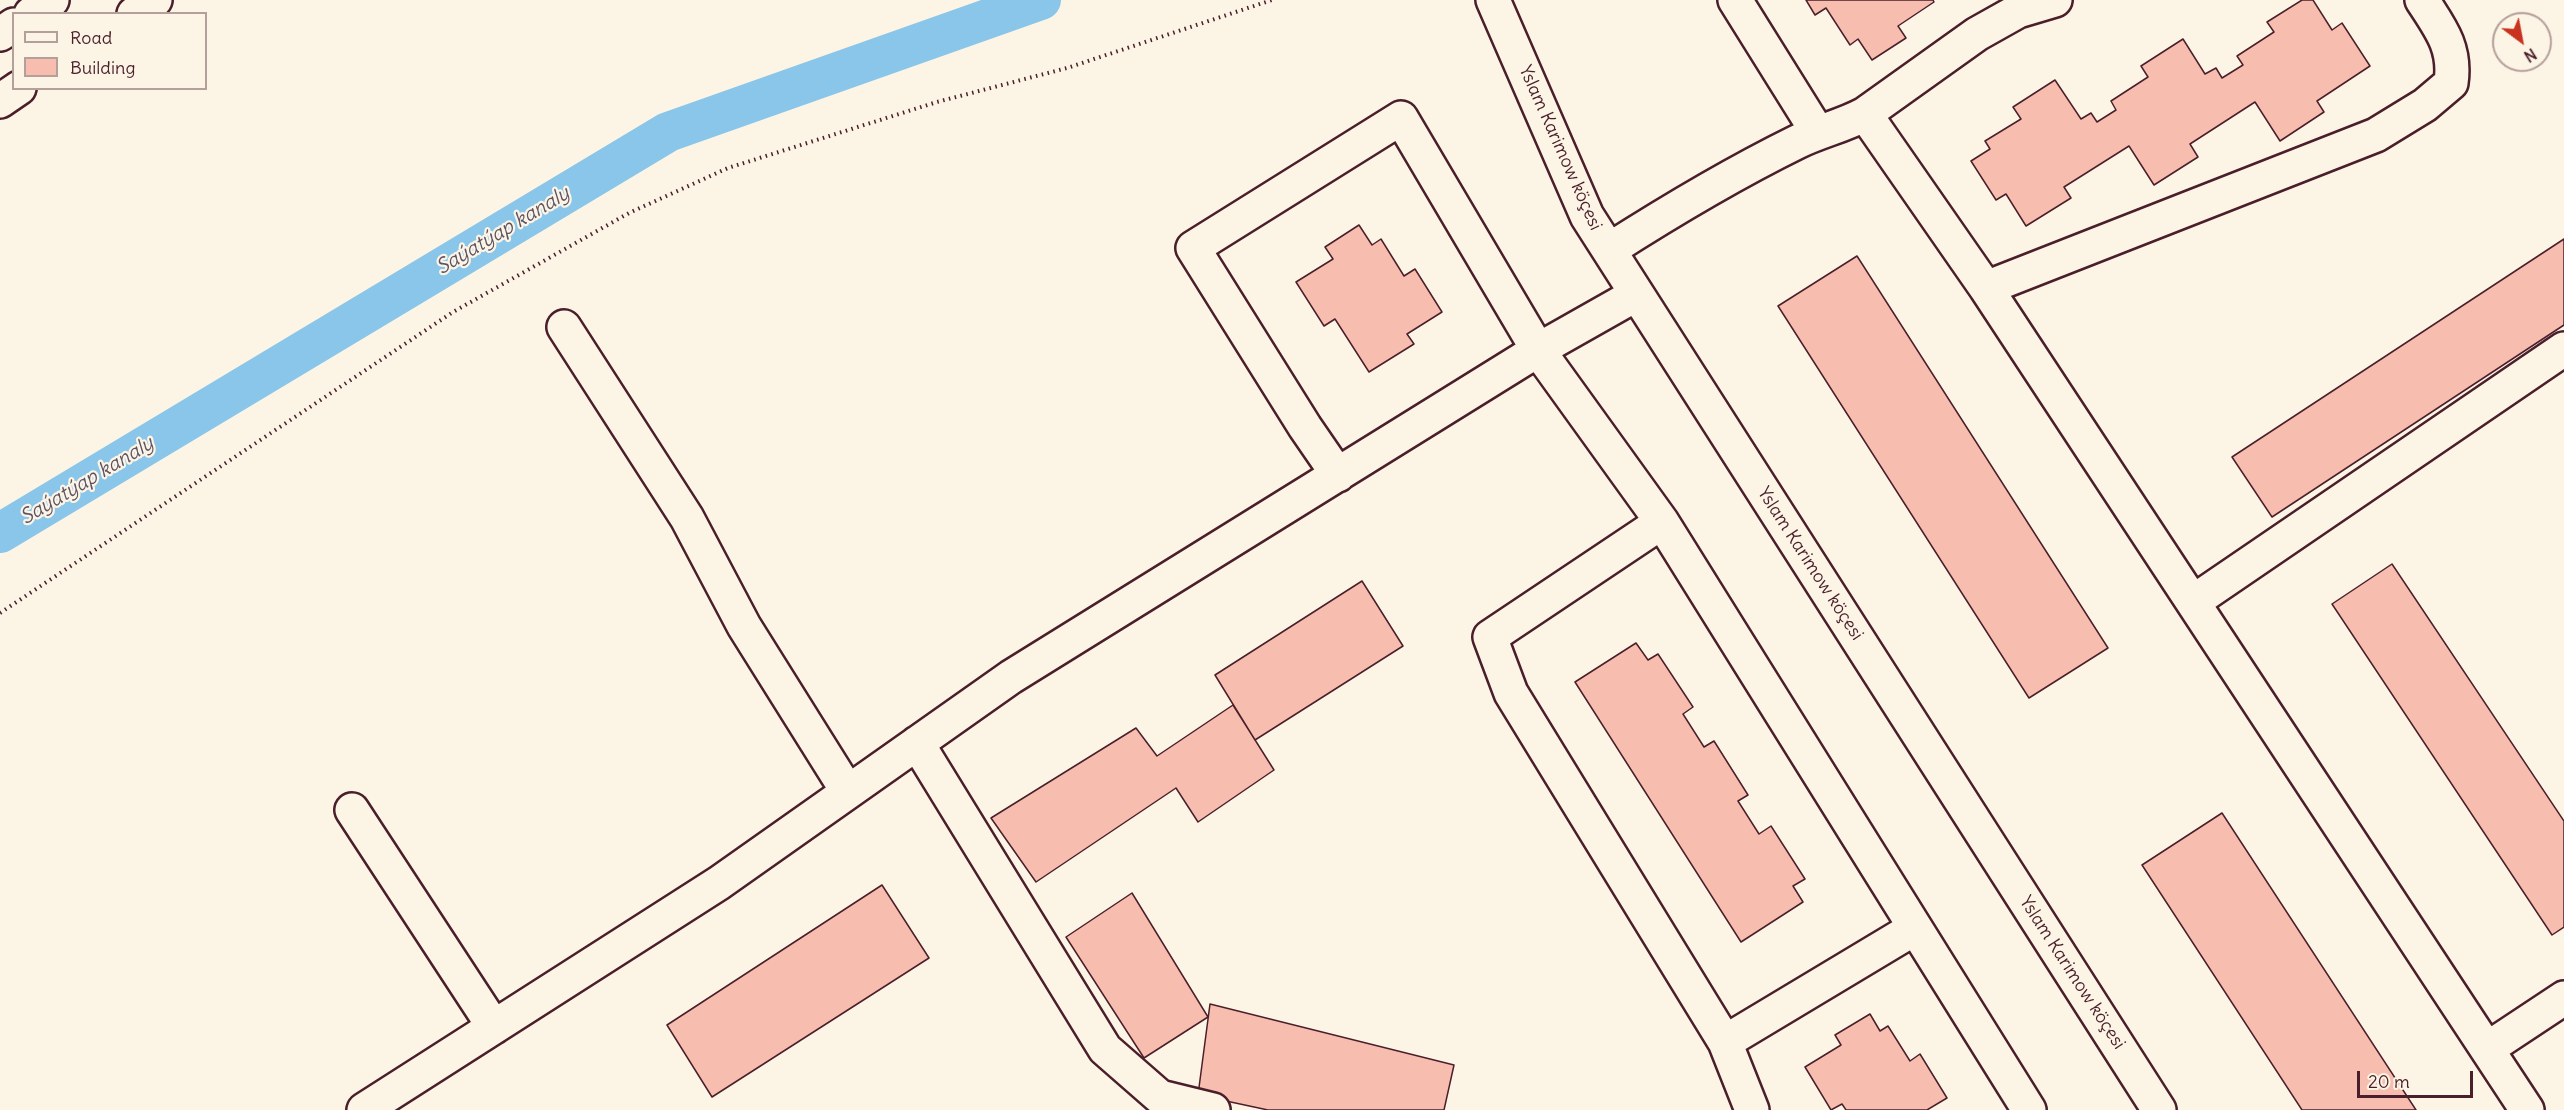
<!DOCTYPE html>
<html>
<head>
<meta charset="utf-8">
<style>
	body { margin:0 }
	#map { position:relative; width:2564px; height:1110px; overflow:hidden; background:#fcf5e5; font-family:Delius,sans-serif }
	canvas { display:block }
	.legend { position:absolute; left:12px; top:12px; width:195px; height:78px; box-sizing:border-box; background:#fcf5e5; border:2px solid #b59f9b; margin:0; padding:8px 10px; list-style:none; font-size:18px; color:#4a1f2b }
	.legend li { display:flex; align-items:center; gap:12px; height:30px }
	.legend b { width:30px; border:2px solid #b59f9b }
	.north { position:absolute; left:2492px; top:12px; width:60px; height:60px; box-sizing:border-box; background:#fcf5e5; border:2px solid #b59f9b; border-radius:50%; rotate:148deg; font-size:16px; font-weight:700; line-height:24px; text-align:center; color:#4a1f2b }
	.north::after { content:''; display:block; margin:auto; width:21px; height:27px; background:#c8321e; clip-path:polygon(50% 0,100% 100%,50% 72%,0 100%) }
	.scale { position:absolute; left:2357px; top:1071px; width:116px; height:27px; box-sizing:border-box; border:3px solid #4a1f2b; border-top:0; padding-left:8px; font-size:18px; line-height:21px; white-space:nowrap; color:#4a1f2b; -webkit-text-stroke:4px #fcf5e5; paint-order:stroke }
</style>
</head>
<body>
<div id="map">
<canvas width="2564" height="1110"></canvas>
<ul class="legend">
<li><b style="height:8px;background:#fcf5e5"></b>Road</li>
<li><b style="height:16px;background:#f7bdaf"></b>Building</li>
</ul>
<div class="north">N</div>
<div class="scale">20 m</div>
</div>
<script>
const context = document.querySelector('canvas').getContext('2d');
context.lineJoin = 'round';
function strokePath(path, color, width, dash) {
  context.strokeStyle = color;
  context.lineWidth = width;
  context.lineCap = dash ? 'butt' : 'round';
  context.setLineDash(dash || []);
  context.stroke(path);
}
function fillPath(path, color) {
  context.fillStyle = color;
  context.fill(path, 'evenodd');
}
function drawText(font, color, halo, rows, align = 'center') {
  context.font = font + ' Delius,sans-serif';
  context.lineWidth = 4.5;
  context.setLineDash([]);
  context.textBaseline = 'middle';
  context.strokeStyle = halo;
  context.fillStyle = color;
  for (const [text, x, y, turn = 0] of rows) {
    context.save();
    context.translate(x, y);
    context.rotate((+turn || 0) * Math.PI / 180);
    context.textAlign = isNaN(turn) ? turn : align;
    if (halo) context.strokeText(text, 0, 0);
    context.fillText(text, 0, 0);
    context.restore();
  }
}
strokePath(new Path2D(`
	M0,533L668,132L1041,0`), '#89c6e9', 40);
const building = new Path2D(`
	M1806,0H1933L1934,2L1898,26L1906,38L1872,60L1858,39L1850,45L1826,8L1815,15Z
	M2302,0H2313L2332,30L2342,23L2370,66L2317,101L2324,112L2280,141L2255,102L2190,144L2198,157L2154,185L2129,146L2064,187L2071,198L2026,226L2006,194L1996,200L1971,161L1990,149L1985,141L2021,119L2013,107L2055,80L2081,119L2091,113L2097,122L2116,110L2111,101L2148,77L2141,66L2183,39L2205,74L2216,68L2222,78L2243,65L2237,56L2274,32L2267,22Z
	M1359,225L1372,245L1381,239L1404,276L1415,269L1442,312L1407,334L1414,344L1369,372L1335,319L1324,326L1296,282L1333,259L1325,247Z
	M2564,239V325L2272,517L2232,457Z
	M1857,256L2108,648L2029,698L1778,306Z
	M2392,564L2564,821V927L2552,935L2332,604Z
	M1362,581L1403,646L1255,740L1215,675Z
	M1636,643L1648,660L1658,654L1693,707L1683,714L1704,747L1714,741L1748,795L1738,801L1759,834L1771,826L1805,879L1793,886L1803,902L1741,942L1575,682Z
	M1233,705L1274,770L1198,822L1176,788L1036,882L991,818L1136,728L1157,756Z
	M2222,813L2416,1110H2302L2142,865Z
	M882,885L929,958L712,1097L667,1025Z
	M1132,893L1208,1017L1144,1058L1066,937Z
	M1210,1004L1454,1065L1444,1110H1268L1198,1095Z
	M1870,1014L1880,1031L1888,1026L1910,1061L1920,1054L1947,1098L1927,1110H1846L1842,1104L1831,1110L1805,1067L1841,1045L1835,1035Z`);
fillPath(building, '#f7bdaf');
strokePath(building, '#4a1f2b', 1.5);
const minor = new Path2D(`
	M1493,0L1587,216L2159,1110
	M1735,0L1818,133
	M31,14L52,0
	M134,14L155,0
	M0,34L14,25
	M0,101L19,88
	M1865,114L1977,34L2018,11L2055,0
	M1609,250C1670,211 1732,174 1797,142C1819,131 1843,126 1865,114L1986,288L2527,1110
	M1986,288L2376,135L2425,105L2451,83C2456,48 2441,29 2422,0
	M564,327L687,518L744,626L848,792
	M1338,475L1305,427L1193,248L1401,118L1538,350L1662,522L1490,637L1511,693L1725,1042L1752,1110
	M1662,522L2029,1110
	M2193,602L2564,349
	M917,743L1105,1049L1160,1097L1213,1110
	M352,810L494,1027
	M1725,1042L1915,928
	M2487,1049L2564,998
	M364,1110L719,883L1011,677L1538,350L1637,294`);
strokePath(minor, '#4a1f2b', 38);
strokePath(new Path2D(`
	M0,613L453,312L629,213L728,168L937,102L1067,68L1272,0`), '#4a1f2b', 4, [1.5, 4.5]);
strokePath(minor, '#fcf5e5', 33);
drawText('18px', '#4a1f2b', '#fcf5e5', [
	["Yslam Karimow köçesi",1560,148,66],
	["Yslam Karimow köçesi",1810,564,57],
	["Yslam Karimow köçesi",2072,973,57]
]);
drawText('italic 20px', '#5d5164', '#fcf5e5', [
	["Saýatýap kanaly",503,231,-31],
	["Saýatýap kanaly",87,481,-31]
]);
</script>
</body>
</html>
